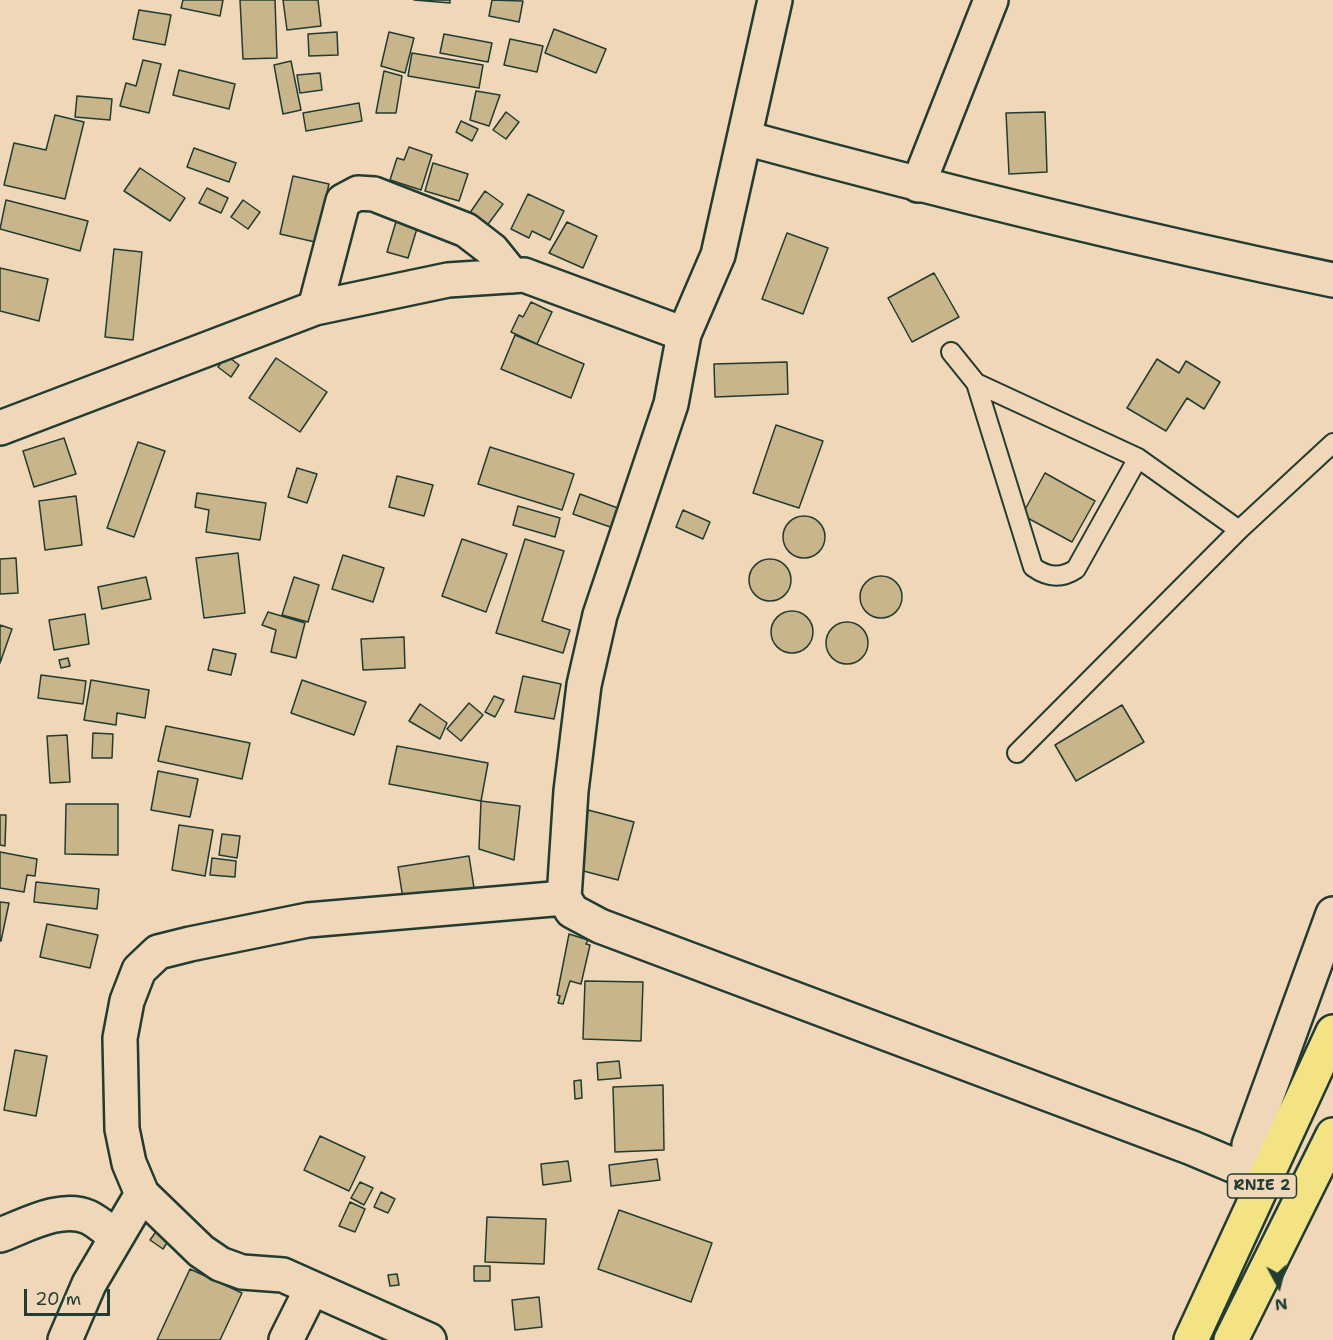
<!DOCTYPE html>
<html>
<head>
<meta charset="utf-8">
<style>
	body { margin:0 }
	#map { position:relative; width:1333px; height:1340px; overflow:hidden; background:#efd7b7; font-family:"Shantell Sans",sans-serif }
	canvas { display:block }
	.north { position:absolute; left:1249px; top:1256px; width:60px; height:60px; -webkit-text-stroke:4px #efd7b7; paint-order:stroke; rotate:173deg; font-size:16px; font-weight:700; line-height:24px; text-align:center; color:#1f3d34 }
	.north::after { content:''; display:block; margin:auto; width:21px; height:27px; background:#1f3d34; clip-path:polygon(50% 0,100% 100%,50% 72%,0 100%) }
	.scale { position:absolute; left:24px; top:1289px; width:86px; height:27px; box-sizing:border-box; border:3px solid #1f3d34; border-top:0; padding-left:8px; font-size:18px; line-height:21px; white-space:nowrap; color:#1f3d34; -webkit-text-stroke:4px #efd7b7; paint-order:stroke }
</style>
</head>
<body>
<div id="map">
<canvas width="1333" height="1340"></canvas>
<div class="north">N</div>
<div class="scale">20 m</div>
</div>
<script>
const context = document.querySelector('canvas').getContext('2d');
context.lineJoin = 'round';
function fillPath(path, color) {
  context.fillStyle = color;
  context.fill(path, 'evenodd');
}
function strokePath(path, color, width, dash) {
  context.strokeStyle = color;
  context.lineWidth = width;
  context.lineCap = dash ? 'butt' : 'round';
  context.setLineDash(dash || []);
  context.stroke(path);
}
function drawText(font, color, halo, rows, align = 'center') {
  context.font = font + ' "Shantell Sans",sans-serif';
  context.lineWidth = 5;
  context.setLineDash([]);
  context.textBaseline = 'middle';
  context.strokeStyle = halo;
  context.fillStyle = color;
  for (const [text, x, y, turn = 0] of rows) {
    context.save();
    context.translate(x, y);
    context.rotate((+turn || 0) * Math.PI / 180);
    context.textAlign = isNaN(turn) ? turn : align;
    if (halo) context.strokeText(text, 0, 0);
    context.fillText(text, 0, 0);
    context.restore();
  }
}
const building = new Path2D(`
	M183,0H223L220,16L181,8Z
	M240,0H275L277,58L243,59Z
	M283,0H318L321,26L287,30Z
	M414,0H450V3Z
	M492,0L523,1L519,22L489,16Z
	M139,10L171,15L165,45L133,39Z
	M554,29L606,49L596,73L545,53Z
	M337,32L338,55L309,56L308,34Z
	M389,32L414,38L405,73L381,66Z
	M444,34L492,43L488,62L440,53Z
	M510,39L543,46L537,72L504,65Z
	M412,53L483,65L479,88L408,76Z
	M143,60L161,64L149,113L120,106L126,83L136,86Z
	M291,61L301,110L283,114L274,65Z
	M179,70L235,84L229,109L173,95Z
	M384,71L402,76L396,113H376Z
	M320,73L322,90L300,93L297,75Z
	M476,91L500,95L489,126L470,120Z
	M77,96L112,99L110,120L75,117Z
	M359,103L362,121L306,131L303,113Z
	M506,112L519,122L506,139L493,130Z
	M1045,112L1047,172L1009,174L1006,113Z
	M55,115L84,122L65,199L4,185L14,143L46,150Z
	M461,121L478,129L472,141L456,132Z
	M409,147L432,155L421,190L390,180L397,158L404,160Z
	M194,148L236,163L229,182L187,167Z
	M433,163L468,174L459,201L425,191Z
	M140,168L185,198L170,221L124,191Z
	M293,176L329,184L315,242L280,234Z
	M207,188L228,198L221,213L199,203Z
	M485,191L503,204L483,231L465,220Z
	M528,194L564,211L550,240L532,231L529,238L511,229Z
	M6,200L88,221L80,251L0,229Z
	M243,200L260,212L248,229L231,217Z
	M398,215L419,222L408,258L387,252Z
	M567,222L597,236L583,268L549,253Z
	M787,233L828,248L803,314L762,299Z
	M114,249L142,252L133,340L105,337Z
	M0,268L48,279L39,321L0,311Z
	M934,273L959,317L912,342L888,298Z
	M531,302L552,312L537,344L511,332L519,315L523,317Z
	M515,335L584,364L571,398L501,369Z
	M226,355L239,365L231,377L218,367Z
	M276,358L327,392L300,432L249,398Z
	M1157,359L1179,373L1186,361L1220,382L1204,409L1187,398L1166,431L1127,408Z
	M787,362L788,394L715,397L714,364Z
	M776,425L823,441L799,508L753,493Z
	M64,438L76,474L34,487L23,451Z
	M138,442L165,451L134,537L107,528Z
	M490,447L574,474L562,510L478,484Z
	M297,468L317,474L307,503L288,497Z
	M1045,473L1095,501L1072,542L1022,515Z
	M397,476L433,485L424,516L389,507Z
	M197,493L266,503L260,540L206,532L209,510L195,507Z
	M580,494L623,510L616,529L573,514Z
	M76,496L82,545L45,550L39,501Z
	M518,506L560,518L555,537L513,525Z
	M683,510L710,522L703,539L676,527Z
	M783 537a21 21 0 1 1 42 0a21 21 0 1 1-42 0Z
	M462,539L507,554L486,612L442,596Z
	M525,539L564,551L542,621L570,630L563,653L496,633Z
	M238,553L245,613L204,618L196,558Z
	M343,555L384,568L373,602L332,589Z
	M16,558L18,593L0,594V559Z
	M749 580a21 21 0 1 1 42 0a21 21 0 1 1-42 0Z
	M860 597a21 21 0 1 1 42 0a21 21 0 1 1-42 0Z
	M146,577L151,599L102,609L98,587Z
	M294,577L319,585L308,622L282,615Z
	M771 632a21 21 0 1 1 42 0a21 21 0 1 1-42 0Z
	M268,612L305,623L296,658L271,652L276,630L262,625Z
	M85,614L89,644L54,650L49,620Z
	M826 643a21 21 0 1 1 42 0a21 21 0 1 1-42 0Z
	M0,625L12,629L0,663Z
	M404,637L405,668L363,670L361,639Z
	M213,649L236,654L231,675L208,670Z
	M68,658L70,666L61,668L59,660Z
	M41,675L86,681L83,704L38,698Z
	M523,676L561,684L554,719L515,712Z
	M91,680L149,690L145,718L117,713L116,725L84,720Z
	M302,680L366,702L354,735L291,713Z
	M494,696L504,700L495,717L485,712Z
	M469,703L483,715L461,741L447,729Z
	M420,704L447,723L440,739L409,721Z
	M1122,705L1144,742L1076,781L1055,745Z
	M166,726L250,743L242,779L158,761Z
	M93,733L113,734L112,758H92Z
	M67,735L70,782L50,783L47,736Z
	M397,746L488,763L481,801L389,784Z
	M158,771L198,779L190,817L151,810Z
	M481,801L520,806L514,860L479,849Z
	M66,804H118V855L65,854Z
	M588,810L634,822L618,880L572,868Z
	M0,815H6L5,846L0,845Z
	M179,825L213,830L205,876L172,870Z
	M222,834L240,836L237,858L219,855Z
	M0,852L37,859L35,876L27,875L24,892L0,888Z
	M469,856L474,888L403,899L398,867Z
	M212,858L236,861L235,877L210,875Z
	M36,882L99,889L97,909L34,902Z
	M0,902L9,903L1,941H0Z
	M47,924L98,935L90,968L40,957Z
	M569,934L588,940L586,944L590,945L581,984L570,981L563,1004L558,1003L560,996L557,995Z
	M585,981L643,982L641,1041L583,1039Z
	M15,1050L47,1056L36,1116L4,1110Z
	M619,1061L621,1078L598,1080L597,1063Z
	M581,1080L582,1098L575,1099L574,1081Z
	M663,1085L664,1150L615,1152L613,1087Z
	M320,1136L365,1157L349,1191L304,1170Z
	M657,1159L660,1180L611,1186L609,1165Z
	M568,1161L571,1181L543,1185L541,1164Z
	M360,1182L373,1188L364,1205L351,1198Z
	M381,1192L395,1199L388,1213L374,1207Z
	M350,1202L365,1209L355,1232L339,1226Z
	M619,1210L712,1243L691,1302L598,1269Z
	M487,1217L546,1219L544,1264L485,1262Z
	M160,1226L172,1235L163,1249L150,1240Z
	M474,1266H490V1281H474Z
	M190,1269L242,1293L220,1340H157Z
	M397,1274L399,1285L390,1286L388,1275Z
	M539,1297L542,1327L515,1330L512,1300Z`);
fillPath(building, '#c8b58a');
strokePath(building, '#1f3d34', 1.5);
const service = new Path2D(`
	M951,352L976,383L1138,458L1239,530
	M976,383L1033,567C1047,577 1061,579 1076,569L1138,458
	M1017,753L1239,530L1333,443`);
const minor = new Path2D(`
	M775,0L718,255L684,334L671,404L600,615L584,685L571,791L564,898L572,911L600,926L1192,1148L1249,1172
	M745,138C940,191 1135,239 1333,280
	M918,185L991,0
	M315,308L343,201L358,193L374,194L466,230L492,250L513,276
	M0,428L315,308L448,280L524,275L684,334
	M1257,1189L1249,1172V1145L1333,914
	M0,1235C25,1226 61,1205 88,1217C97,1221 107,1230 115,1236
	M65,1340L89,1284L142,1194
	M286,1340L312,1288
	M429,1340L283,1275L242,1272L220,1264L201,1251L142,1194L129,1163L122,1129L120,1038L127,1001L139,970L158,952L190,944L308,920L564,898`);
const trunk = new Path2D(`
	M1191,1340L1333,1032
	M1231,1340L1333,1135`);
strokePath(service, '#1f3d34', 22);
strokePath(minor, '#1f3d34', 38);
strokePath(trunk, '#1f3d34', 38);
strokePath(service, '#efd7b7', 18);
strokePath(minor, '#efd7b7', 33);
strokePath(trunk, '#f4e382', 33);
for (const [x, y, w] of [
	[1262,1186,69]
]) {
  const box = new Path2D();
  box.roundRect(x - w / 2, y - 12, w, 24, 4.5);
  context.fillStyle = '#efd7b7';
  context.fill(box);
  strokePath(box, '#1f3d34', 1.5);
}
drawText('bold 15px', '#1f3d34', null, [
	["RNIE 2",1262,1186]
]);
</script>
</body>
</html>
